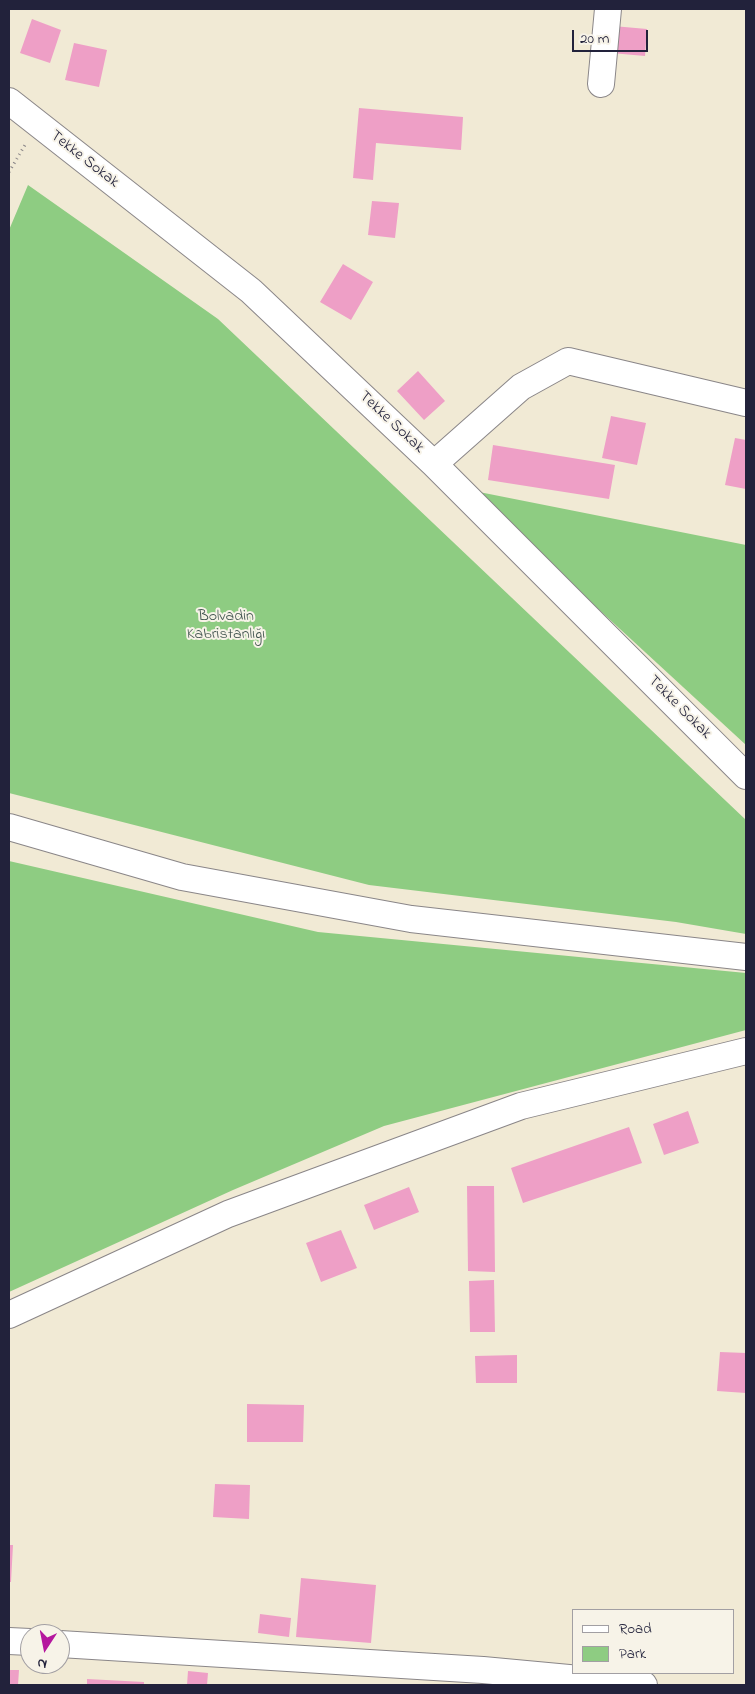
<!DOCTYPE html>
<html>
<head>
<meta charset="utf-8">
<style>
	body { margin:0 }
	#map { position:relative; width:755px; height:1694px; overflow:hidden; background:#f1ead5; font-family:"Indie Flower",sans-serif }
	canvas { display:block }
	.frame { position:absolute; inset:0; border:10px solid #22223b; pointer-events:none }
	.legend { position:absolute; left:572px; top:1609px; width:162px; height:65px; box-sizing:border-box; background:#f7f3e8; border:1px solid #a29fa3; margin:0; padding:6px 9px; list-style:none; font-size:15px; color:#22223b }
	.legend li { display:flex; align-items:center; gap:10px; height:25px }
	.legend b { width:25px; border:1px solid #a29fa3 }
	.north { position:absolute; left:20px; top:1624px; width:50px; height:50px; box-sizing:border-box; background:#f7f3e8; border:1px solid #a29fa3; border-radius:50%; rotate:191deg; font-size:14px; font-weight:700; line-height:20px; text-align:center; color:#22223b }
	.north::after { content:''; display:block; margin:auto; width:18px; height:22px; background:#b5179e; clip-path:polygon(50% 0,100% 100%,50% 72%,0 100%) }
	.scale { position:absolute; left:572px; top:30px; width:76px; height:22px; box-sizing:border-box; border:2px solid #22223b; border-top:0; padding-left:6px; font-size:15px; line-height:18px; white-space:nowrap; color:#22223b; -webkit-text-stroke:4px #f7f3e8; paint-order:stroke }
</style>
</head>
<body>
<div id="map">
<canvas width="755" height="1694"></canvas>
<div class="frame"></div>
<ul class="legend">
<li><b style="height:6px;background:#fff"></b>Road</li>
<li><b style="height:14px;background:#8ecc82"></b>Park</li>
</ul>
<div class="north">N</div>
<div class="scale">20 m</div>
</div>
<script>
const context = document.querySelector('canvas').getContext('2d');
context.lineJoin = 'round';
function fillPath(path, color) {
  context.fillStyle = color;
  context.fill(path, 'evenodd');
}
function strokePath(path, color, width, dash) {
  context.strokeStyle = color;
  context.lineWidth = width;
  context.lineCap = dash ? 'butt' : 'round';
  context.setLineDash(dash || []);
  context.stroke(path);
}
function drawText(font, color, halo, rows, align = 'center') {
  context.font = font + ' "Indie Flower",sans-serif';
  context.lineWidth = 4;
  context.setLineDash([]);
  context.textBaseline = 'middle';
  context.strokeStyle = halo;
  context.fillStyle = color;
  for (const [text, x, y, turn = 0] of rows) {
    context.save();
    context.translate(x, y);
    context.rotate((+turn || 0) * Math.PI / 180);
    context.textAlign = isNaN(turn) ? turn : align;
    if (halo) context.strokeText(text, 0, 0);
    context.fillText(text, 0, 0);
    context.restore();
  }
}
fillPath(new Path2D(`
	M28,185L218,319L746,820V934L676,922L369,885L9,793V230Z
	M469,490L746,545V745Z
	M9,861L318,932L746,973V1030L384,1126L233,1190L9,1292Z`), '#8ecc82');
fillPath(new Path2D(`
	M32,19L61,30L50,63L20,53Z
	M613,26L647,29L645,56L611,53Z
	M74,43L107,50L99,87L65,80Z
	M359,108L463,117L461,150L376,143L373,180L353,178Z
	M372,201L399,203L395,238L368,235Z
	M343,264L373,282L351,320L320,302Z
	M418,371L445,401L424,420L397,391Z
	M611,416L646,423L637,465L602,458Z
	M735,438L746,440V489L725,485Z
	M493,445L615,465L609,499L488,480Z
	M688,1111L699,1143L664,1155L653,1124Z
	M629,1127L642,1163L523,1203L511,1168Z
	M467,1186H494L495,1272L468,1271Z
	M409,1187L419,1212L374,1230L364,1205Z
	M341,1230L357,1268L321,1282L306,1243Z
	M494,1280L495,1332H470L469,1281Z
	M720,1352L746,1353V1393L717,1391Z
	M517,1355V1383H476L475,1356Z
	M247,1404L304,1405L303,1442H247Z
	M215,1484L250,1485L249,1519L213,1517Z
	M9,1545H13L11,1582H9Z
	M301,1578L376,1585L371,1643L296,1637Z
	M260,1614L291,1618L289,1637L258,1633Z
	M9,1670H19L18,1685H9Z
	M188,1671L208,1673L207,1685H187Z
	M87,1679L144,1682V1685H87Z`), '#ee9fc6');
const minor = new Path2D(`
	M601,84L608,9
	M9,101L251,291L434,464L746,776
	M434,464L521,387L568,361L746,403
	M9,827L182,877L411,919L746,957
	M9,1315L228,1214L521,1106L746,1051
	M9,1641L30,1642
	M60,1644L483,1670L644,1685`);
strokePath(minor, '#8a8688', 28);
strokePath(new Path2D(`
	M9,172L25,145`), '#8a8688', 3, [1, 4]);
strokePath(minor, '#fff', 26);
drawText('16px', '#22223b', '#f7f3e8', [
	["Tekke Sokak",84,160,38],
	["Tekke Sokak",391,423,43],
	["Tekke Sokak",679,708,45]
]);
drawText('16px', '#425550', '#f7f3e8', [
	["Bolvadin",226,617],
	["Kabristanlığı",226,635]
]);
</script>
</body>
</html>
